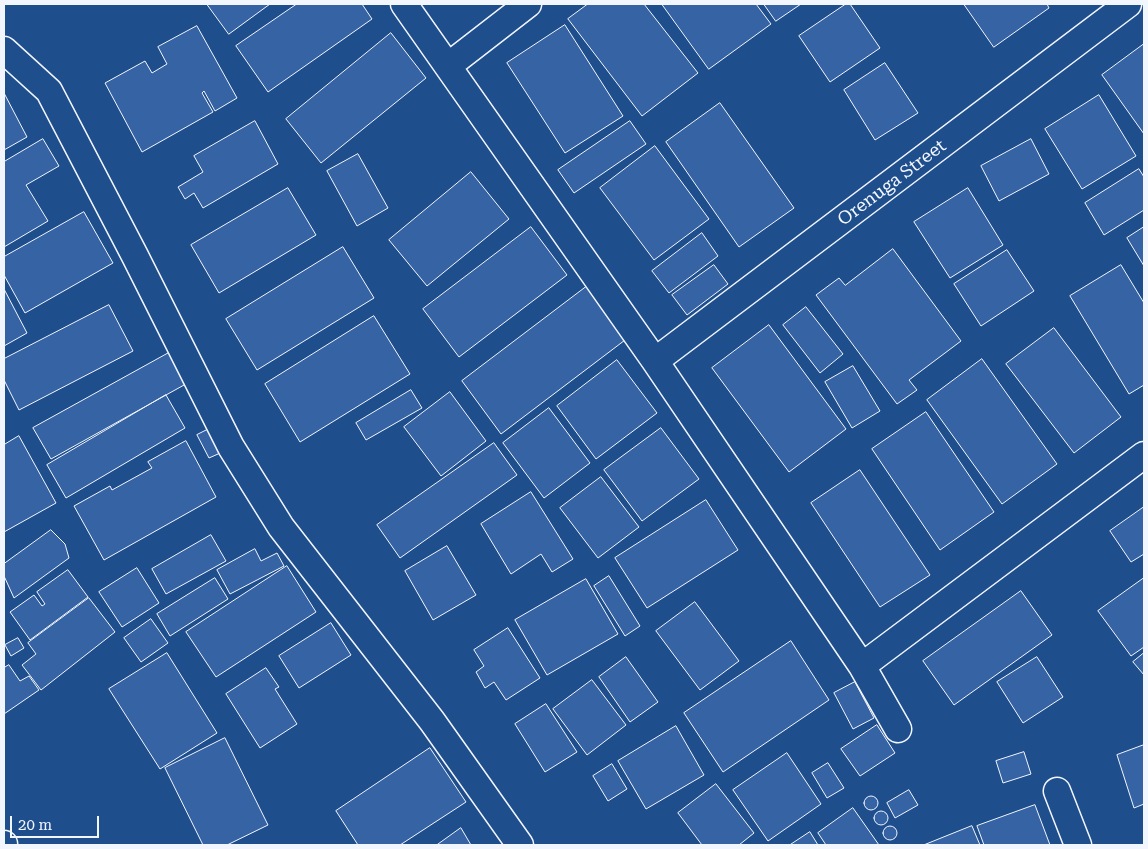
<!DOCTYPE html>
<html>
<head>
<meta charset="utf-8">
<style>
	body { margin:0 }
	#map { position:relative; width:1148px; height:849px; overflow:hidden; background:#1f4e8c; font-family:"Roboto Serif",serif }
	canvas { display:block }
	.frame { position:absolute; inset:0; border:5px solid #f2f6ff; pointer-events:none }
	.scale { position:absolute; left:10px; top:816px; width:89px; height:22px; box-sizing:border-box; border:2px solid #f2f6ff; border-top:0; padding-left:6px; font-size:15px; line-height:18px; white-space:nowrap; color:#f2f6ff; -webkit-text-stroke:4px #1f4e8c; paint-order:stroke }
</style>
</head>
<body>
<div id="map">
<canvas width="1148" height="849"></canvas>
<div class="frame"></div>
<div class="scale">20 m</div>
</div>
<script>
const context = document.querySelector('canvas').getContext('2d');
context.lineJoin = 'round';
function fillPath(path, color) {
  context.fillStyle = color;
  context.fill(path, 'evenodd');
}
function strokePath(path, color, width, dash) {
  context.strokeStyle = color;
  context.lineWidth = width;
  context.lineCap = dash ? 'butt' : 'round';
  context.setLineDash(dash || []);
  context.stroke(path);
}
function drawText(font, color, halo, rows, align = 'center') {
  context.font = font + ' "Roboto Serif",serif';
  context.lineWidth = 4;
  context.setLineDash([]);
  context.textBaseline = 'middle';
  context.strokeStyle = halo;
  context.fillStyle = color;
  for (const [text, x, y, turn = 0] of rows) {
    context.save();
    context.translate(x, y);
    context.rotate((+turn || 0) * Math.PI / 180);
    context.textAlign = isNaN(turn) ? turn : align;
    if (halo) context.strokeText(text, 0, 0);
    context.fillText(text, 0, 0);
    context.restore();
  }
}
const building = new Path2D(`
	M207,4H270L229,34Z
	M297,4H362L372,19L268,92L236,46Z
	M588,4H644L698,73L642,116L568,19Z
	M662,4H756L771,24L709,69Z
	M764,4H801L776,21Z
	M846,4H850L880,48L830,82L799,36Z
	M964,4H1047L1049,8L994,47Z
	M565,25L623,116L565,153L507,63Z
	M197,26L237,98L215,111L204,91L202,93L213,112L142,152L105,83L145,61L152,73L167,64L158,47Z
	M391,33L426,78L321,163L286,119Z
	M1144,44V134L1102,75Z
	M885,63L918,113L875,140L844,90Z
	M4,93L27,137L4,150Z
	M1099,95L1136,156L1082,189L1045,129Z
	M720,103L794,208L739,247L666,142Z
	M255,121L278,164L203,208L194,193L185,199L178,187L203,172L194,156Z
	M630,121L646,144L574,193L558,170Z
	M43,139L59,166L26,185L48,221L4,247V162Z
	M1031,139L1049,174L999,201L981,166Z
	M655,146L709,219L654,260L600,188Z
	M358,154L388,208L357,226L327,171Z
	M1139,169L1144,177V210L1104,235L1085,203Z
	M471,172L509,219L427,286L389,240Z
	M288,188L316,235L219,293L191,245Z
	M968,188L1003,245L950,278L914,222Z
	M84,212L113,263L25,313L4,275V257Z
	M531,227L567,275L459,357L423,309Z
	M1144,227V266L1127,238Z
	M702,233L718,256L669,293L652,271Z
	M343,247L374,298L257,370L226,319Z
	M893,249L961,341L909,380L917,390L897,404L816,295L839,278L845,285Z
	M1007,250L1034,291L981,326L954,284Z
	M714,265L728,284L687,315L672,295Z
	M1121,265L1144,303V385L1129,394L1070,296Z
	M590,284L629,337L501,434L462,381Z
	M4,289L27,333L4,346Z
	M109,305L133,351L19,410L4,380V359Z
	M806,307L843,354L820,373L783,325Z
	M374,316L410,374L300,442L265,384Z
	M769,325L846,429L789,472L712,368Z
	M1054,328L1121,417L1074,453L1006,364Z
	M176,349L193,380L51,459L33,428Z
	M982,359L1057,464L1002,504L927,400Z
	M617,360L657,413L596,459L557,406Z
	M853,366L880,411L852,428L825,382Z
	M411,390L422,408L366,440L356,423Z
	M450,392L486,441L441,476L404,427Z
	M166,395L185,428L66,498L47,465Z
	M549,408L590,463L544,498L503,443Z
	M926,412L994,512L940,550L872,449Z
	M215,426L227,450L209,458L197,435Z
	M661,428L699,479L642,521L604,470Z
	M19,436L56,503L4,532V445Z
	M186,441L216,497L104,560L74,506L110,486L112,490L152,468L148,462Z
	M494,443L517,475L400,558L377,525Z
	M860,470L930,575L880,607L811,503Z
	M601,477L639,527L598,558L560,508Z
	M531,492L573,559L552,572L541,554L511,574L481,524Z
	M706,500L738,550L647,608L615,558Z
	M1144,507V554L1131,562L1110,531Z
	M51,530L65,544L69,558L14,598L4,576V564Z
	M211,535L226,561L166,594L152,569Z
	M447,546L476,595L433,620L405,571Z
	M255,549L261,561L277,553L284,566L230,594L217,570Z
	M287,566L316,612L216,677L186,632Z
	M137,568L159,603L122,627L99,592Z
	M68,570L88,597L30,640L10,612L34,595L42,606L45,604L37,592Z
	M609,576L640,626L625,636L594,586Z
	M215,578L228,599L170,636L157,614Z
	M1144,578V647L1131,656L1098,611Z
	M586,579L618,634L547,675L515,620Z
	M1021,591L1052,635L954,705L923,661Z
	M89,598L115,632L41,690L22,665L36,654L28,643Z
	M695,602L739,661L700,690L656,631Z
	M151,619L168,643L141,662L124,638Z
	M331,623L351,655L299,688L279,656Z
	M508,628L540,678L506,700L494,682L485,688L476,672L484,666L474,650Z
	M18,638L24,648L11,656L5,645Z
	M791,641L829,700L723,772L684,713Z
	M167,653L217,733L160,769L109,689Z
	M1144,653V675L1133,662Z
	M626,657L658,702L630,722L599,677Z
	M1037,657L1063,697L1023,723L997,682Z
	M9,665L20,681L29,676L39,690L4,714V668Z
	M266,668L279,687L275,689L297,724L260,748L226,694Z
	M592,680L626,725L587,755L553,709Z
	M855,682L874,718L853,729L834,693Z
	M546,704L577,752L545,772L515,724Z
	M877,725L895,753L860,776L841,749Z
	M676,726L704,775L646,809L618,761Z
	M225,738L268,825L227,845H203L165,768Z
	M1144,745V804L1134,808L1117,755Z
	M430,748L466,802L400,845H358L336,811Z
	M1024,752L1031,774L1003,783L996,761Z
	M787,753L821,804L768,841L733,790Z
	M828,763L844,788L827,798L812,773Z
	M612,764L627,789L608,801L593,776Z
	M716,784L754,833L739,845H702L678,813Z
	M909,790L918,805L895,818L887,803Z
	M864 803a7 7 0 1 1 14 0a7 7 0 1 1-14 0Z
	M1035,805L1050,845H984L977,826Z
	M853,808L879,845H826L818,833Z
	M874 818a7 7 0 1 1 14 0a7 7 0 1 1-14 0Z
	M883 833a7 7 0 1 1 14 0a7 7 0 1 1-14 0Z
	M972,826L980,845H924Z
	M461,828L471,845H437Z
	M810,832L818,845H790Z`);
fillPath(building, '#3563a3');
strokePath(building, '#f2f6ff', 1);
const minor = new Path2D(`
	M404,4L655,361L862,666L898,729
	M4,50L49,91L135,256L231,447L281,527L432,721L520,845
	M448,66L528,4
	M655,361L1128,4
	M862,666L1144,455
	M1057,791L1078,845
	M4,844V845`);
strokePath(minor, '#f2f6ff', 29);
strokePath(minor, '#1f4e8c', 26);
drawText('18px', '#f2f6ff', '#1f4e8c', [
	["Orenuga Street",892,183,-37]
]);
</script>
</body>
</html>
